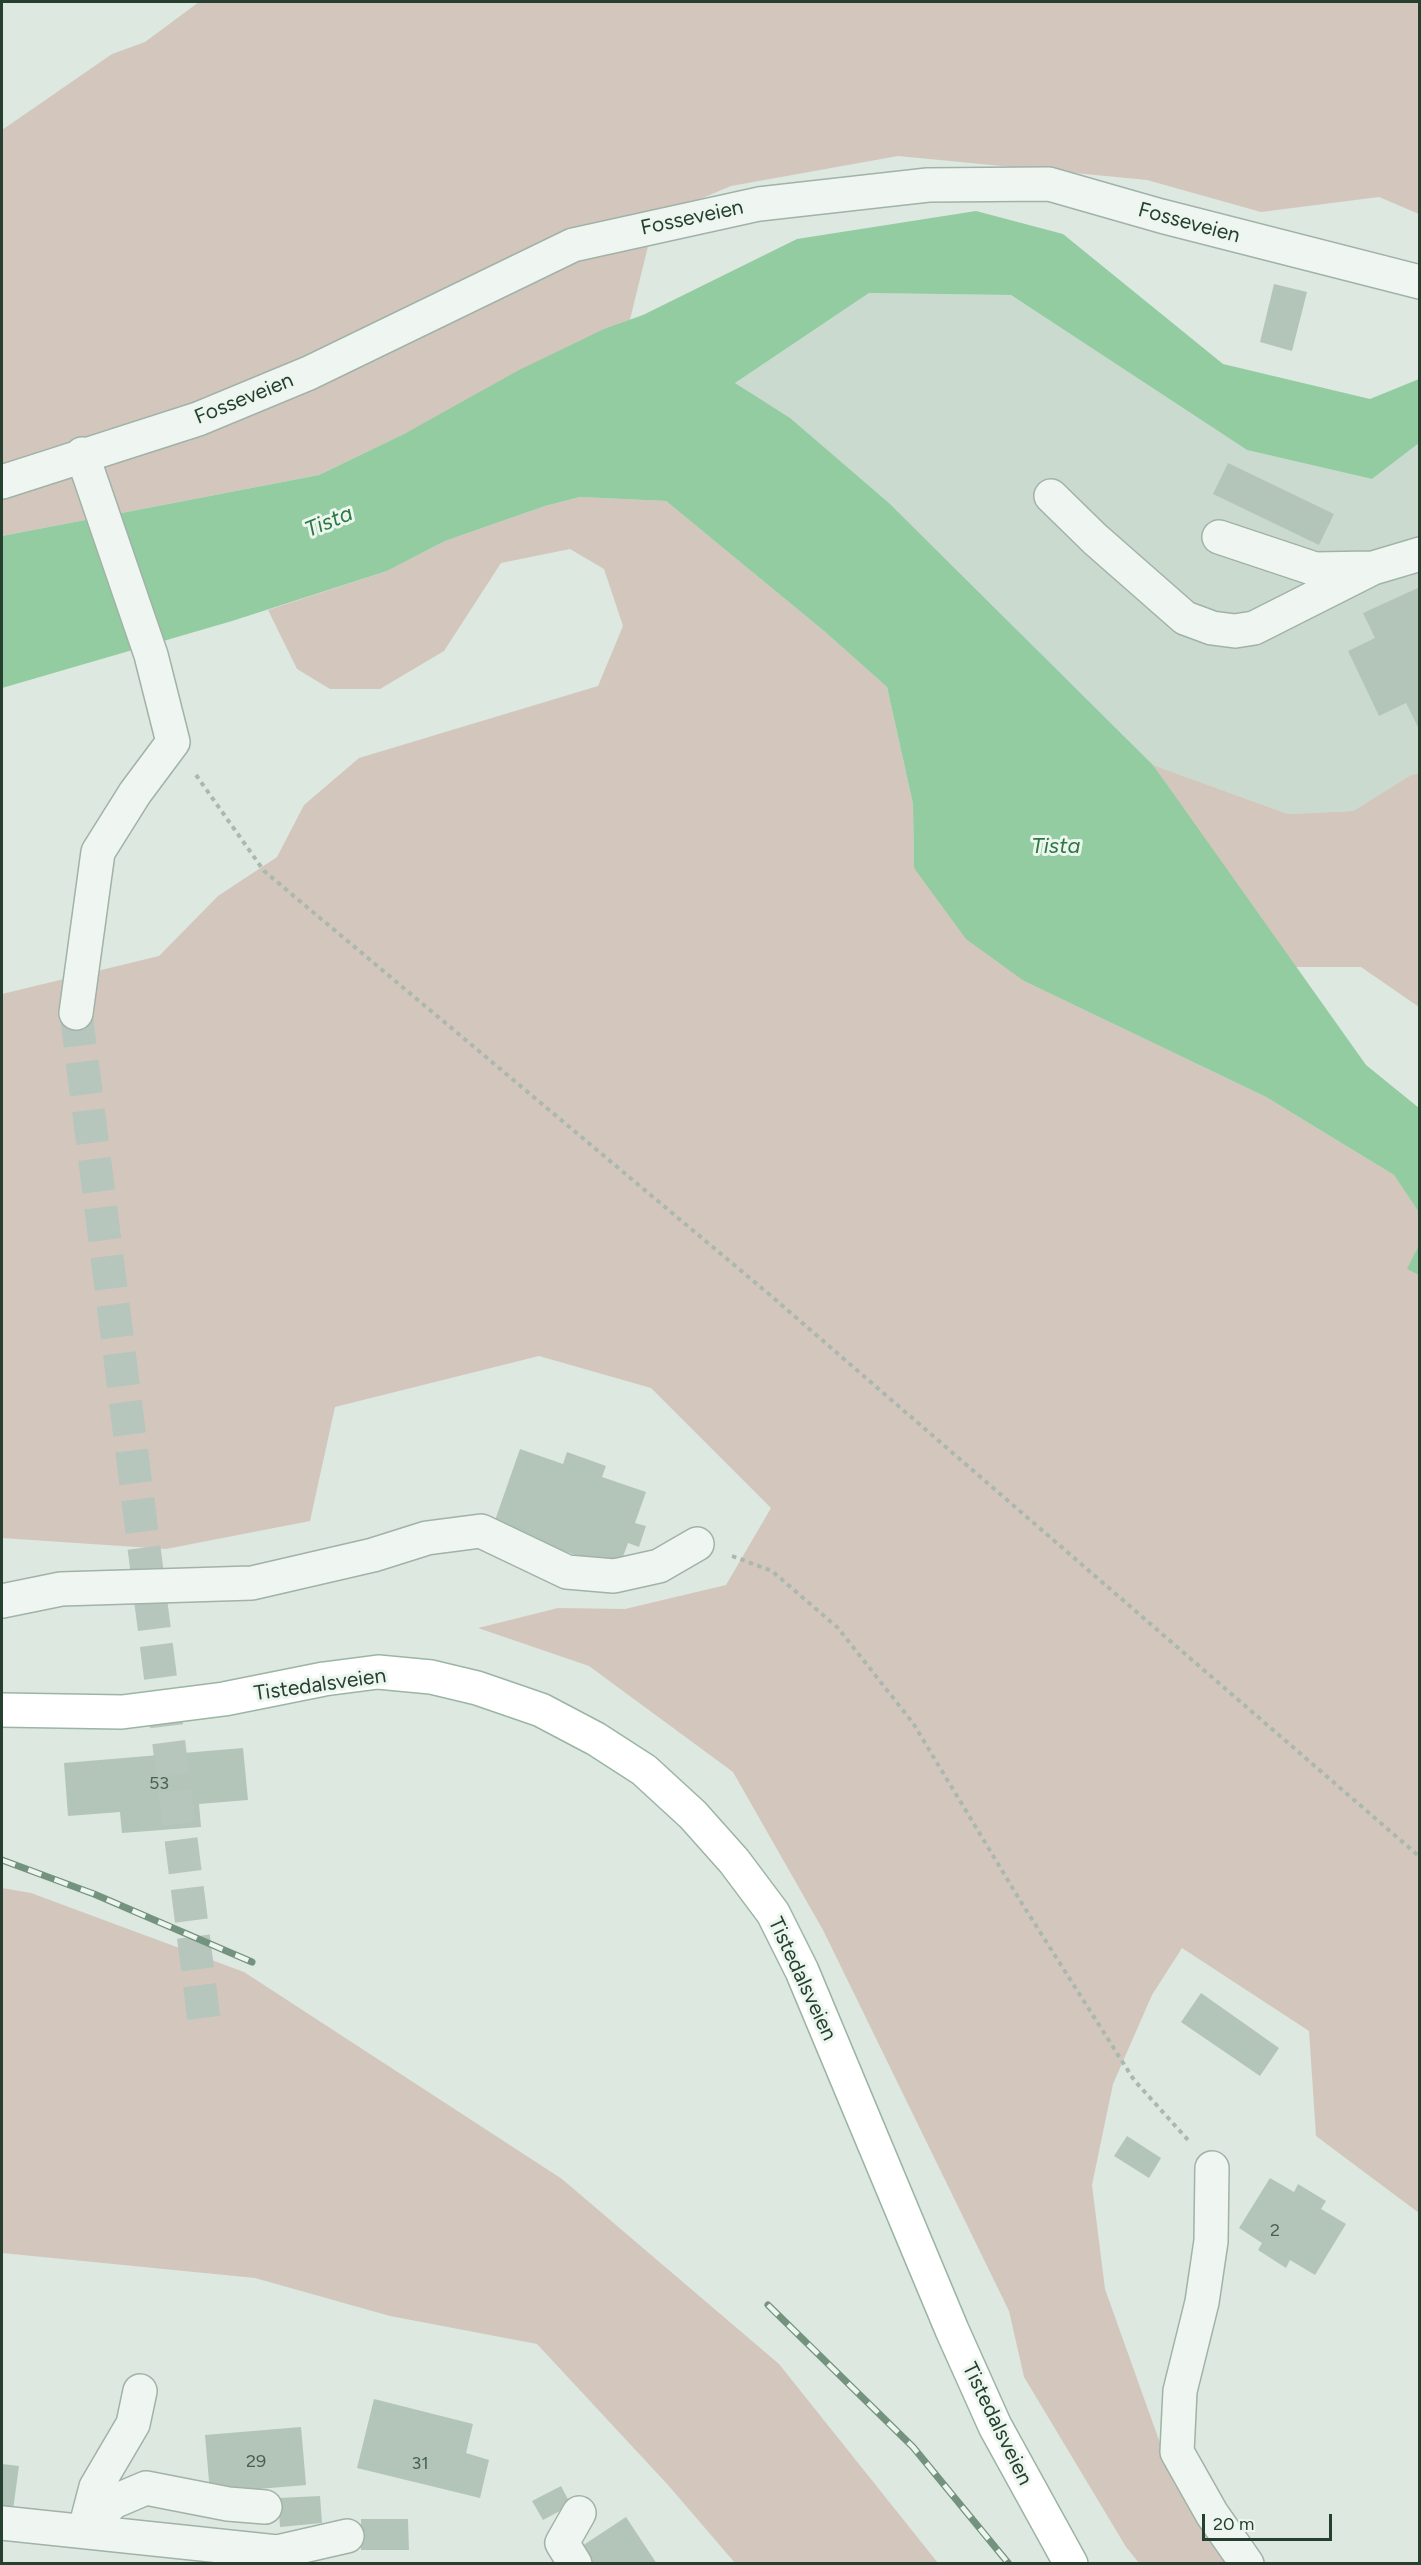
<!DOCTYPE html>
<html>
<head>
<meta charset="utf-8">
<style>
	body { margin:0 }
	#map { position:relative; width:1421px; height:2565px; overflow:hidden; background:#dce8e0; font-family:Figtree,sans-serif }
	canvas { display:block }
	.frame { position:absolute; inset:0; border:3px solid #25402e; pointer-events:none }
	.scale { position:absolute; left:1202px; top:2514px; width:130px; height:27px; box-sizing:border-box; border:3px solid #25402e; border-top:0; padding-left:8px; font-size:18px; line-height:21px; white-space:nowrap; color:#25402e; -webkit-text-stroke:4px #ecf6ef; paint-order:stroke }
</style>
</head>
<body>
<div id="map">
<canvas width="1421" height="2565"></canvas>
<div class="frame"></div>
<div class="scale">20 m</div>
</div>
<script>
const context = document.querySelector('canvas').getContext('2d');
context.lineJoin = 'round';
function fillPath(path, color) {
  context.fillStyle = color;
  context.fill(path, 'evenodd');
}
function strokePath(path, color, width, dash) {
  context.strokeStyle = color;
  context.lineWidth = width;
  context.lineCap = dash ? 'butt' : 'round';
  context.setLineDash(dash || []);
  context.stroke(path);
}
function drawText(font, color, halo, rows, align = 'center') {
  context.font = font + ' Figtree,sans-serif';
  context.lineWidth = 6;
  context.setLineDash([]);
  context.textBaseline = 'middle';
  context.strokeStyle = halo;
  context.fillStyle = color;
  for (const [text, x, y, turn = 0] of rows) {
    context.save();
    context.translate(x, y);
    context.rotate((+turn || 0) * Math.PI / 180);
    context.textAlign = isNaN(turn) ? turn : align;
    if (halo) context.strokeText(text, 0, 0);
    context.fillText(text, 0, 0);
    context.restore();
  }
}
fillPath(new Path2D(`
	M869,293L1011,295L1247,450L1372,479L1419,443V773L1411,775L1353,811L1288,814L1153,765L889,503L790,419L735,383Z`), '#cadacf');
fillPath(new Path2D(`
	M199,2H1419V214L1379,197L1261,212L1147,180L898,156L731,186L655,218L622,352L406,433L319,475L2,536V130L112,54L145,42Z
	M580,497L666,501L824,631L887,687L913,804L914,868L1024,981L1266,1097L1394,1175L1420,1212L1419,1245L1408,1269L1420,1275L1419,2213L1316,2136L1309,2031L1182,1948L1152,1995L1113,2084L1092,2185L1105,2289L1175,2485L1230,2563H1139L1126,2547L1024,2377L1009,2311L823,1930L733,1772L589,1666L478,1628L558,1608L625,1609L726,1585L771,1508L651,1388L539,1356L335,1407L310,1521L166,1549L2,1538V994L159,956L218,896L277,857L304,805L359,758L598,686L623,626L604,569L570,549L501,563L444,651L380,689H330L297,669L268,610L387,571L445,541L545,506Z
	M1153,765L1288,814L1353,811L1411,775L1419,773V1007L1361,967H1290Z
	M2,1888L31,1893L244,1972L562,2179L779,2364L938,2563H735L668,2485L537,2344L390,2316L255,2278L2,2253Z`), '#d3c7bd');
fillPath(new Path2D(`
	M976,211L1063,234L1223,364L1370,399L1419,379V443L1372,479L1247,450L1011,295L869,293L735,383L790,418L889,503L1153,765L1366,1065L1419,1108V1212L1394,1175L1266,1097L1024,981L966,939L914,868L913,804L887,687L824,631L666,501L580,497L545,506L445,541L387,571L232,621L2,688V536L319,475L406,433L519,370L604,329L643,315L797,239Z
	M1419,1245V1275L1407,1269Z`), '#93cca1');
fillPath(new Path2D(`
	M1274,284L1307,292L1292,351L1260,342Z
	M1228,463L1334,514L1319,545L1213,494Z
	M1420,587V731L1406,703L1379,716L1348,651L1375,638L1363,613Z
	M520,1449L563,1464L567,1452L606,1466L602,1477L646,1492L635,1523L646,1526L639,1547L628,1543L618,1570L493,1526Z
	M243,1748L248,1800L199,1804L201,1827L122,1833L120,1812L68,1816L64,1763Z
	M1201,1993L1279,2048L1260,2076L1181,2022Z
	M1127,2136L1161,2158L1149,2178L1114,2156Z
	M1270,2178L1294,2192L1298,2184L1326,2201L1321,2209L1346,2224L1315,2275L1290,2260L1286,2268L1258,2250L1262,2243L1239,2228Z
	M374,2399L473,2424L466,2453L489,2460L480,2498L357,2468Z
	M301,2427L306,2485L210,2493L205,2435Z
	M2,2464L19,2466L13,2510L2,2509Z
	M561,2486L571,2505L543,2520L532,2501Z
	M320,2496L322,2523L280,2527L278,2498Z
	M626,2517L657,2564H585L582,2546Z
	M361,2519H408L409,2550H361Z`), '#b3c5b9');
strokePath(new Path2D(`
	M76,1013L204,2020`), '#b7c6bc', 33, [33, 16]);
const minor = new Path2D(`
	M2,482L198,419L309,373L573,245L759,204L928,185L1049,184L1161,216L1420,282
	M1051,496L1095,539L1185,618L1212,628L1235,631L1254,628L1373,568
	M1219,537L1315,569L1373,568L1420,554
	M76,1013L98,852L135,793L173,742L151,655L82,454
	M2,1601L61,1589L252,1583L373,1555L427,1538L481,1531L567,1572L614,1576L659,1566L697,1544
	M1212,2168L1211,2241L1202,2302L1180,2391L1177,2452L1212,2514L1247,2564
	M2,2523L277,2552L347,2536
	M85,2529L96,2487L133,2424L140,2391
	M85,2530L113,2502L146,2488L228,2504L265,2507
	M575,2564L562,2543L579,2513`);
const major = new Path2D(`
	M2,1710L122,1712L224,1699L324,1679L378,1672L431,1677L477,1688L541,1710L596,1739L644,1770L693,1815L734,1861L773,1913L802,1971L952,2330L995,2426L1071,2564`);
strokePath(minor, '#a1b2a7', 36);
strokePath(major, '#9bb5a3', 36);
strokePath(new Path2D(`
	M196,775L264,871L770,1295L1420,1857
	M732,1556L772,1571L838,1628L913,1723L1021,1902L1134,2080L1188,2140`), '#aab8af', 4, [4.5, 4.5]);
strokePath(minor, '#eff6f2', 33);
strokePath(major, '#fff', 33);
const rail = new Path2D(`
	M2,1860L94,1894L252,1962
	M768,2305L913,2447L1009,2564`);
strokePath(rail, '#74937f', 7);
strokePath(rail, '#ecf6ef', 4.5, [14]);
drawText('18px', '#486151', null, [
	["53",159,1784],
	["2",1275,2231],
	["29",256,2462],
	["31",420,2464]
]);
drawText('21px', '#25402e', '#ecf6ef', [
	["Fosseveien",692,218,-12],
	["Fosseveien",1189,223,15],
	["Fosseveien",244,399,-22],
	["Tistedalsveien",320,1685,-8],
	["Tistedalsveien",802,1979,65],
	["Tistedalsveien",997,2424,64]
]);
drawText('italic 22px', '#2b7840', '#ecf6ef', [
	["Tista",329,522,-22],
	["Tista",1056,847]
]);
</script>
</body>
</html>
